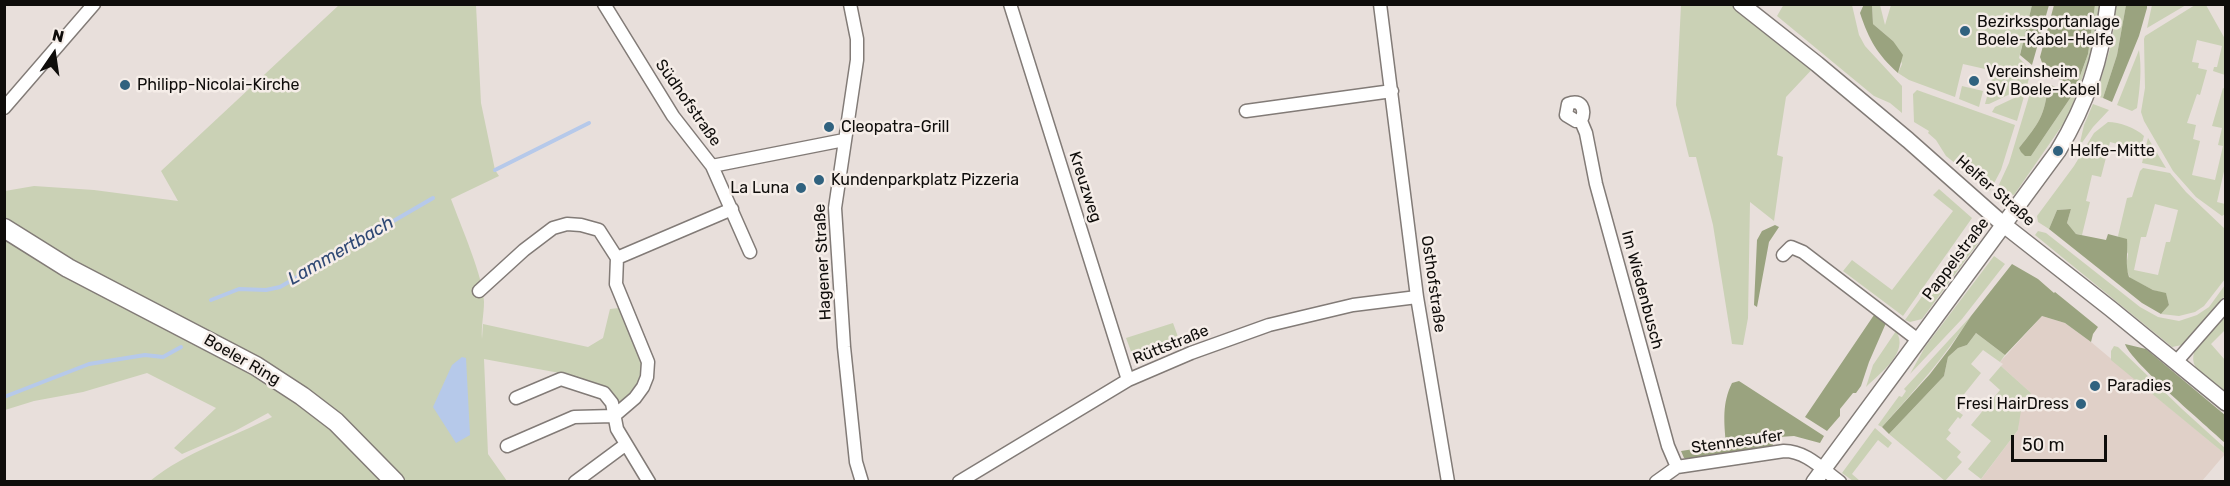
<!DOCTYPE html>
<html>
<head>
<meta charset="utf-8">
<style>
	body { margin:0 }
	#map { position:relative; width:2230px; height:486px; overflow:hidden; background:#e8dfdb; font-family:Rubik,sans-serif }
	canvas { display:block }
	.frame { position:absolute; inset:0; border:6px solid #0f0d0b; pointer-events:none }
	.north { position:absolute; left:24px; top:24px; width:60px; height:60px; -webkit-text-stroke:4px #f5ede8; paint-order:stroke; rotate:13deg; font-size:16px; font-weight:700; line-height:24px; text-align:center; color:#0f0d0b }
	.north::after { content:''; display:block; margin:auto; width:21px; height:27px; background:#0f0d0b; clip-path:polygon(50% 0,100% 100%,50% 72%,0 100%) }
	.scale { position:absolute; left:2011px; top:435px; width:96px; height:27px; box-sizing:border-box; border:3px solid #0f0d0b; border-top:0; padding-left:8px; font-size:18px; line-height:21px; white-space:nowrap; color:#0f0d0b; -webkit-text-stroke:4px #f5ede8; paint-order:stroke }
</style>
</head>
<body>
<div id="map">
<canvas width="2230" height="486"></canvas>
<div class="frame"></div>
<div class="north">N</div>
<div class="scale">50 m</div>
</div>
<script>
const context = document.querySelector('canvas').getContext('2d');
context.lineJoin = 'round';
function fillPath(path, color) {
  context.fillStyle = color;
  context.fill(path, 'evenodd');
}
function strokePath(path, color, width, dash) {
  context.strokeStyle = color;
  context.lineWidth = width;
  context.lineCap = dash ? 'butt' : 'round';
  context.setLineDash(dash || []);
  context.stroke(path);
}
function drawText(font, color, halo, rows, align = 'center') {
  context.font = font + ' Rubik,sans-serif';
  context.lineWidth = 5;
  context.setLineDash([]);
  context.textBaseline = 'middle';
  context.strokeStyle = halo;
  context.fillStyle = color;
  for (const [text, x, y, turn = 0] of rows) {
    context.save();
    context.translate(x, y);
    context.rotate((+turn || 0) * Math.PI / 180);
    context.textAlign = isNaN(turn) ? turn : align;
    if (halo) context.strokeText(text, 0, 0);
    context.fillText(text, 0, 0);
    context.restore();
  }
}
fillPath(new Path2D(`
	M2042,316L2065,323L2091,342L2225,454L2202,481L1979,482L2018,430L2021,402L2023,397L2031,393L2001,366L2003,364L2000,362Z`), '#e0d0c8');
fillPath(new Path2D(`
	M1784,4L1852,5L1859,35L1865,46L1902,86V113L1890,103L1874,96L1777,16Z
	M339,5H476L481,103L495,170L499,176L451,199C460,224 484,278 484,302C484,314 481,326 482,339L483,324L588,347L603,338L610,309L619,308C626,337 657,364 632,392C627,397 624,401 617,402L565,374L484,359L488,454L507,481H150C186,452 231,438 272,417L268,413L235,431L182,454L174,448L216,408L147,373L83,392L34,401L5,410V191L34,186L94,190L178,201L161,171Z
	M1681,5H1741L1817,64L1786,97L1777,155L1783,157L1774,221L1750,202L1748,318L1743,345L1732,344L1713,225L1696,157H1689L1676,105Z
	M1872,5H1880L1885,25L1891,5H2032L2019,58L2031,70L2027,86L1989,104H1985L1994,71L1963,64L1955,97L1909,80L1898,73L1902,64L1893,41L1873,24Z
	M2095,5H2100L2091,54L2068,117L2014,195L1996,191L2009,163L2031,90L2048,84C2045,116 2039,123 2019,148L2031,156L2073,94L2077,85L2088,54Z
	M2116,5H2126L2117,55L2103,98L2096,96L2112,42Z
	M2152,5V4L2186,5L2147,28Z
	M2195,5H2206L2225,39V75L2213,71L2214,67H2217L2222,46L2197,40L2192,62L2199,63L2198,68L2207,70L2200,95L2197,94L2187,123L2196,125L2193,139L2200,141L2192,175L2215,180L2223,146L2218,145L2222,128L2212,126L2223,88L2225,89V167L2217,202L2225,204V214L2222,216L2196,197L2173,171L2144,121L2141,112L2145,88L2144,39L2145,36Z
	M2139,50C2142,69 2140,88 2137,108L2132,111L2117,105Z
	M1962,86L1983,91L1979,107L1959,99Z
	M1917,90L2015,125L2001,170L1990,191L1946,156L1936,140L1928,133L1929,131L1914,122L1913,94Z
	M2025,93L2017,121L1992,112L1995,107Z
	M2093,104L2109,110L2093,127L2079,147L2084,125Z
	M2108,122C2119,122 2136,128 2144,136L2140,150L2110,142L2101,177L2092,175L2086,201L2090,202L2082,235L2076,234L2067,223L2071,209L2057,210L2049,229L2038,222L2037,216L2074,166L2094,133Z
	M2148,138L2166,168L2142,163Z
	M2143,168L2170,173L2186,192L2225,229V279L2204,306L2195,312L2179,316L2161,314L2169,305L2166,294L2153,290L2130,278L2126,268L2128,254L2118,236L2127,198L2132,197L2140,171ZM2155,204L2178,210L2170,242H2166L2158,275L2134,270L2141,237H2146Z
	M1939,189L1972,218L1903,316L1843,271L1852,260L1892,290L1953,211L1933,195Z
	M2038,231L2046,233L2140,307L2158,317L2179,321L2197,315L2209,307L2225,285V296L2182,345L2172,347L2035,235Z
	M1975,243H1978L1922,319L1910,322L1905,320L1954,252Z
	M1994,256L2005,264L1962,319L1910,374L1925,347Z
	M2225,314V330L2211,344L2225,360V393L2198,370C2181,352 2214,327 2225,314Z
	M1971,316C1945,357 1914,391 1882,427L1878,425L1899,396L1902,397L1906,391L1904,389Z
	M1173,323L1181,345L1136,365L1126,338Z
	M1896,331C1910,352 1880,373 1866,387L1873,365Z
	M1976,333L2005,355L2000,362L1983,350L1971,364L1981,373L1957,403L1959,406L1956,410L1963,415L1960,419L1958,417L1948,430L1951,433L1946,439L1961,452L1957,457L1962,462L1945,481L1889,434L1944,376L1948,357L1958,348L1967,345Z
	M2114,346L2118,347L2182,409L2225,448V454L2111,360V351Z
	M2001,366L2031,393L2028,398L2023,397L2018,430L1981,479L1968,469L1991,441L1971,425L2000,390L1989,380Z
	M1875,428L1892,443L1888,448L1878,440L1852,474L1860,481H1853L1842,473Z`), '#cad1b5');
fillPath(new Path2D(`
	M1864,4L1872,5L1873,24L1893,41L1903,55L1898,73C1877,54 1869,40 1860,13Z
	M2032,5H2049L2032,65L2020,55Z
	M2054,5H2095L2088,54L2076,87L2059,79H2048L2040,57Z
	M2126,5H2147V8L2139,36L2112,102L2103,98L2117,55Z
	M2048,84L2073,94L2031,156H2025L2021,152L2019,148C2039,123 2045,116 2048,84Z
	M2071,209L2067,223L2076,234L2106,240L2108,234L2127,239C2128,252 2125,265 2129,277L2153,290L2166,293L2169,305L2161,314L2142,303L2049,229L2057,210Z
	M1775,225L1779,227L1769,242L1757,307L1754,305L1757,240L1762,231Z
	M2012,264L2038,279L2054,293L2055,292L2098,327L2093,334L2091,342L2065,323L2042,316L2005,355L1976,333L1967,345L1958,348L1948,357L1944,376L1889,434L1882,427L1930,374L1950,348L1971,316Z
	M1874,315L1886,323L1869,362L1861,386L1856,393H1853L1840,409V416L1827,431L1805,417Z
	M2125,344L2146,349L2225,415V443C2208,427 2130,361 2125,344Z
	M1739,381L1824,436L1820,443L1794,436L1779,437L1771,447L1690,460L1684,458L1681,451L1726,444C1724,422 1722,403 1732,383Z`), '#9aa37f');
fillPath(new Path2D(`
	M462,357L466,358L470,435L456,443L433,407L452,365Z`), '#b6c9ea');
strokePath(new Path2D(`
	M495,170L589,123
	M211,300L239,289L266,290L280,287L433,198
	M4,397L89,364L145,355L163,357L181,347`), '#b6c9ea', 4);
const minor = new Path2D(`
	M604,4L673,116L712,166L844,140
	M850,4L857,39V60L835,208L844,347L856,462L862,482
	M1010,4L1128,380
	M1380,4L1417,297L1448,482
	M4,108L94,4
	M1246,111L1392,91
	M1581,121H1576L1566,115L1568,104C1582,98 1586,110 1581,121L1586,133L1596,184L1668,446L1677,467
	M712,166L750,252
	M1783,255L1791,247L1803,252L1918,340
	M479,291L524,250L553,228L567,224L581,225L599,230L617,258L732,209
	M2176,362L2226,305
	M516,398L561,379L604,393L612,403L617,429L649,482
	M507,446L574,417L614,416L635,398L643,387L647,377L648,362L616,284L617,258
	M575,482L625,445
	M959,482L1128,380L1191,353L1269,325L1353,305L1417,297
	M1656,482L1677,467L1784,451C1806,451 1822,469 1840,482`);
const tertiary = new Path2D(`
	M1741,4L1817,64L1908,140L2004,225L2111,309L2226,403
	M1814,482L2058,151C2087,103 2101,60 2108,4`);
const secondary = new Path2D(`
	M4,228L68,268L256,366L302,396L336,422L395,482`);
strokePath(minor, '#827b77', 15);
strokePath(tertiary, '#827b77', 18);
strokePath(secondary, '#827b77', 21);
strokePath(minor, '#fff', 12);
strokePath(tertiary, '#fff', 15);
strokePath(secondary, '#fff', 18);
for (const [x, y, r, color] of [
	[1965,31,6,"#30627f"],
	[1974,81,6,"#30627f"],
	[125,85,6,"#30627f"],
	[829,127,6,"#30627f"],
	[2058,151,6,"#30627f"],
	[819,180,6,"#30627f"],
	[801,188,6,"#30627f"],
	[2095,386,6,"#30627f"],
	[2081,404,6,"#30627f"]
]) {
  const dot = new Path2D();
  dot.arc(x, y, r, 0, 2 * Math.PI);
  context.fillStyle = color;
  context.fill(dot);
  strokePath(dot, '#f5ede8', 2);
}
drawText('16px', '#0f0d0b', '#f5ede8', [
	["Bezirkssportanlage",1977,22],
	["Boele-Kabel-Helfe",1977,40],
	["Vereinsheim",1986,72],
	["SV Boele-Kabel",1986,90],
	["Philipp-Nicolai-Kirche",137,85],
	["Cleopatra-Grill",841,127],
	["Helfe-Mitte",2070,151],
	["Kundenparkplatz Pizzeria",831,180],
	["La Luna",789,188,"right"],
	["Paradies",2107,386],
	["Fresi HairDress",2069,404,"right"]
], 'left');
drawText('16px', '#0f0d0b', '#f5ede8', [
	["Südhofstraße",688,103,55],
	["Kreuzweg",1085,187,72],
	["Helfer Straße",1995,191,41],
	["Pappelstraße",1956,259,-53],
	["Hagener Straße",823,262,-93],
	["Osthofstraße",1433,284,82],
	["Im Wiedenbusch",1642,290,75],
	["Rüttstraße",1171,345,-22],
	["Boeler Ring",242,360,30],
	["Stennesufer",1737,442,-8]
]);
drawText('italic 18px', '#2f4874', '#f5ede8', [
	["Lammertbach",341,251,-30]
]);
</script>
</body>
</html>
